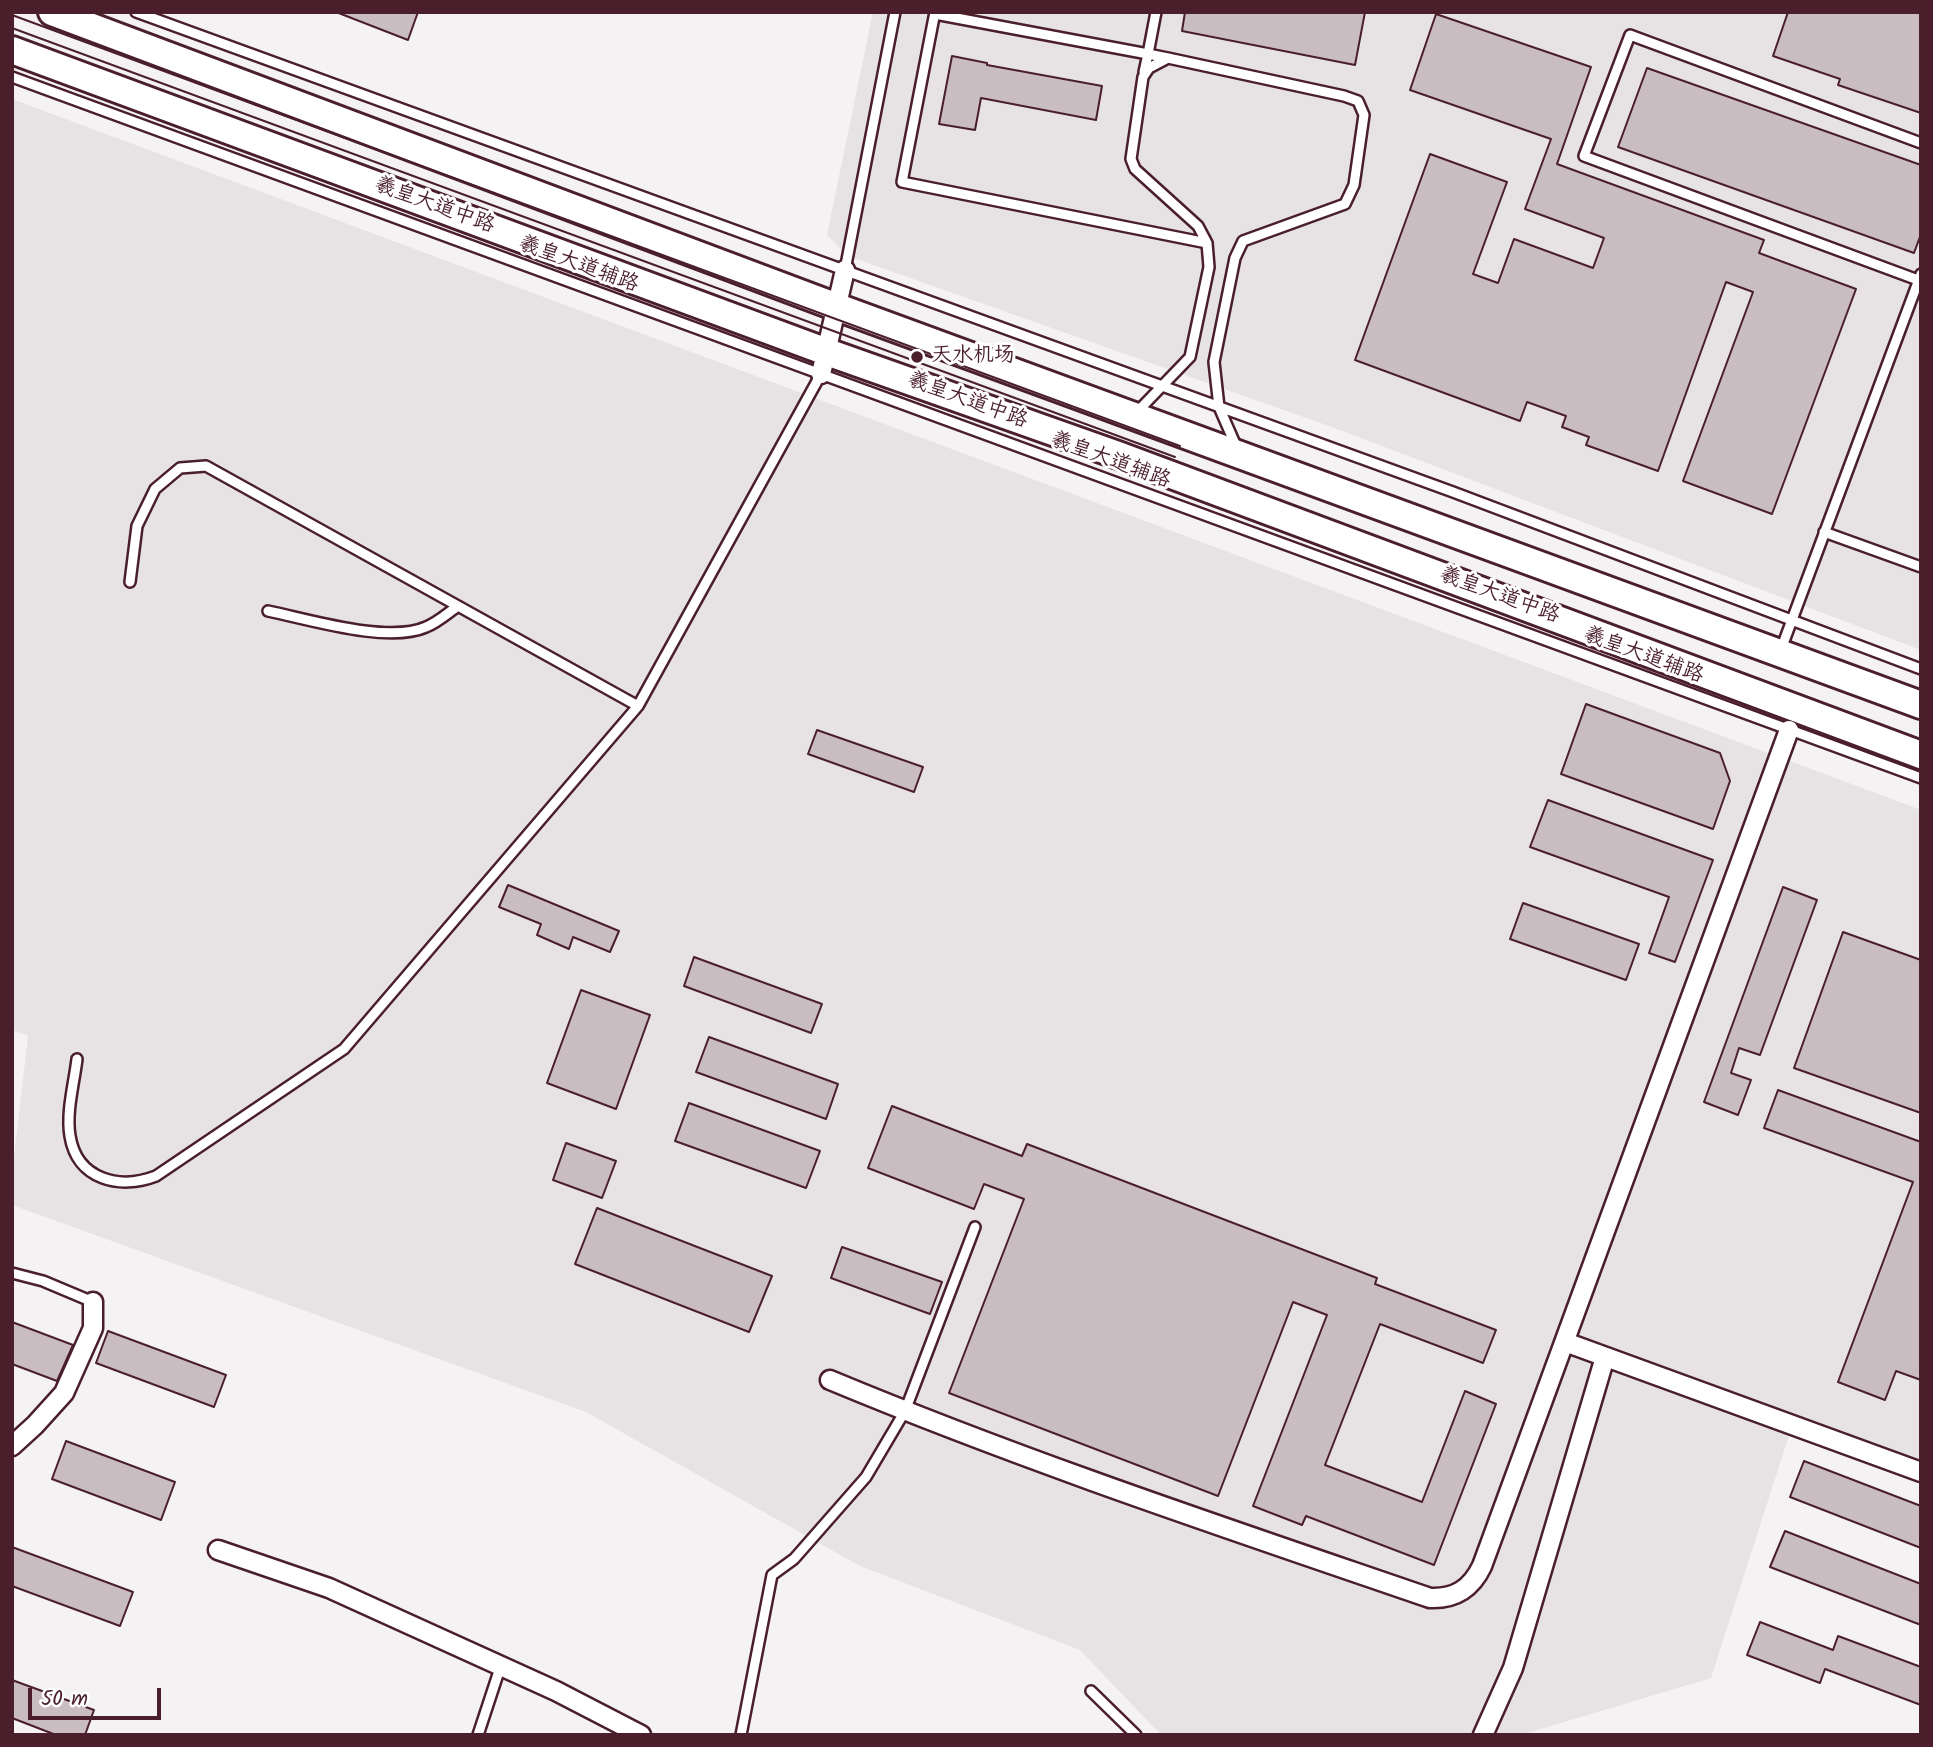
<!DOCTYPE html>
<html>
<head>
<meta charset="utf-8">
<style>
	body { margin:0 }
	#map { position:relative; width:1933px; height:1747px; overflow:hidden; background:#f4f2f2; font-family:Kalam,sans-serif }
	canvas { display:block }
	.frame { position:absolute; inset:0; border:14px solid #4a1f2b; pointer-events:none }
	.scale { position:absolute; left:28px; top:1688px; width:133px; height:32px; box-sizing:border-box; border:4px solid #4a1f2b; border-top:0; padding-left:9px; font-size:21px; line-height:24px; white-space:nowrap; color:#4a1f2b; -webkit-text-stroke:5px #fff; paint-order:stroke }
</style>
</head>
<body>
<div id="map">
<canvas width="1933" height="1747"></canvas>
<div class="frame"></div>
<div class="scale">50 m</div>
</div>
<script>
const context = document.querySelector('canvas').getContext('2d');
context.lineJoin = 'round';
function fillPath(path, color) {
  context.fillStyle = color;
  context.fill(path, 'evenodd');
}
function strokePath(path, color, width, dash) {
  context.strokeStyle = color;
  context.lineWidth = width;
  context.lineCap = dash ? 'butt' : 'round';
  context.setLineDash(dash || []);
  context.stroke(path);
}
function drawText(font, color, halo, rows, align = 'center') {
  context.font = font + ' Kalam,"LXGW WenKai TC",sans-serif';
  context.lineWidth = 6;
  context.setLineDash([]);
  context.textBaseline = 'middle';
  context.strokeStyle = halo;
  context.fillStyle = color;
  for (const [text, x, y, turn = 0] of rows) {
    context.save();
    context.translate(x, y);
    context.rotate((+turn || 0) * Math.PI / 180);
    context.textAlign = isNaN(turn) ? turn : align;
    if (halo) context.strokeText(text, 0, 0);
    context.fillText(text, 0, 0);
    context.restore();
  }
}
fillPath(new Path2D(`
	M873,12H1921V650L1329,426L848,256L827,235Z
	M12,99L1921,810V1471L1792,1426L1711,1678L1521,1735H1161L1080,1650L860,1566L586,1412L12,1205V1175L28,1036L12,1030Z`), '#e7e2e3');
const building = new Path2D(`
	M336,12H418L408,40Z
	M1185,12H1365L1355,65L1182,31Z
	M1788,12H1921V113L1838,85L1840,79L1773,56Z
	M1436,14L1591,67L1557,164L1764,240L1759,253L1856,289L1772,514L1683,481L1753,292L1726,282L1658,471L1586,445L1589,437L1562,427L1566,416L1527,402L1520,421L1355,360L1430,154L1507,182L1473,274L1498,283L1514,239L1593,268L1604,238L1525,209L1551,139L1410,90Z
	M952,56L987,63V65L1102,86L1096,120L981,98L975,130L939,124Z
	M1647,68L1921,165V234L1914,253L1618,147Z
	M1586,704L1720,753L1730,781L1713,829L1561,774Z
	M817,730L923,767L914,792L808,754Z
	M1548,800L1713,860L1675,962L1649,953L1669,897L1530,847Z
	M508,885L619,931L610,952L573,937L569,949L537,935L541,924L499,907Z
	M1783,887L1817,900L1760,1055L1739,1048L1731,1073L1751,1080L1738,1115L1704,1102Z
	M1523,903L1639,944L1626,980L1510,939Z
	M1843,932L1921,960V1113L1794,1068Z
	M694,957L822,1004L811,1033L684,986Z
	M581,990L650,1015L616,1109L547,1083Z
	M709,1037L838,1084L826,1119L696,1072Z
	M1778,1090L1921,1142V1380L1896,1371L1885,1400L1838,1382L1913,1182L1764,1128Z
	M689,1103L820,1151L806,1188L675,1141Z
	M892,1106L1022,1156L1027,1144L1377,1278L1375,1284L1496,1330L1483,1363L1380,1324L1325,1465L1422,1502L1465,1391L1496,1404L1434,1565L1306,1516L1302,1525L1253,1506L1327,1315L1293,1302L1218,1496L949,1393L1024,1199L984,1184L974,1209L868,1168Z
	M566,1143L616,1161L602,1198L553,1180Z
	M597,1208L772,1276L749,1332L575,1264Z
	M842,1247L942,1282L930,1314L831,1278Z
	M12,1322L73,1345L57,1381L12,1364Z
	M108,1331L226,1375L214,1407L96,1363Z
	M66,1441L175,1482L161,1520L52,1479Z
	M1804,1461L1921,1506V1548L1790,1497Z
	M1785,1531L1921,1584V1625L1770,1567Z
	M12,1547L133,1592L120,1626L12,1586Z
	M1760,1622L1833,1650L1838,1636L1921,1667V1705L1825,1669L1820,1683L1747,1655Z
	M12,1680L94,1710L85,1735H56L12,1718Z`);
fillPath(building, '#cabdc1');
strokePath(building, '#4a1f2b', 2);
const lane = new Path2D(`
	M136,12L1453,492L1921,669
	M935,12L902,182L1207,243
	M935,14L1148,54L1156,12
	M1144,72L1148,54L1168,58
	M12,77L1921,778
	M845,270L895,12
	M1918,280L1584,156L1630,35L1921,143
	M1136,413L1190,357L1209,267L1207,243L1198,226L1135,169L1131,159L1143,77L1149,68L1168,58L1344,96L1358,101L1364,115L1354,185L1345,204L1243,241L1235,258L1214,362L1219,407L1236,446
	M1824,532L1921,567
	M130,582L137,526L155,489L180,468L206,466L638,706
	M268,611C308,619 388,644 426,627C437,623 448,613 458,606
	M1780,652L1921,274
	M77,1059C74,1084 66,1112 70,1136C77,1180 120,1190 156,1176L344,1049L638,706L821,374
	M12,1273L43,1281L93,1302
	M1091,1691L1136,1735
	M478,1735L501,1665
	M741,1735L772,1575L794,1559L866,1477L905,1411L975,1227`);
const street = new Path2D(`
	M821,374L845,270
	M1565,1342L1921,1472
	M830,1380C1027,1462 1229,1529 1430,1598C1455,1599 1471,1589 1482,1566L1789,730
	M12,1446L35,1425L64,1393L93,1328V1302
	M218,1550L329,1588L556,1691L641,1735
	M1483,1735L1513,1668L1605,1357`);
const primary = new Path2D(`
	M52,12L837,307L1921,705
	M12,50L827,352L1118,455L1921,755`);
strokePath(lane, '#4a1f2b', 14);
strokePath(street, '#4a1f2b', 23);
strokePath(primary, '#4a1f2b', 32);
strokePath(lane, '#fff', 9);
strokePath(street, '#fff', 18);
strokePath(primary, '#fff', 26);
strokePath(new Path2D(`
	M12,15L1180,446
	M12,28L1175,457`), '#4a1f2b', 2);
for (const [x, y, r, color] of [
	[917,357,7,"#4a1f2b"]
]) {
  const dot = new Path2D();
  dot.arc(x, y, r, 0, 2 * Math.PI);
  context.fillStyle = color;
  context.fill(dot);
  strokePath(dot, '#fff', 2.5);
}
drawText('21px', '#4a1f2b', '#fff', [
	["羲皇大道中路",434,207,20],
	["羲皇大道辅路",578,266,20],
	["羲皇大道中路",967,402,20],
	["羲皇大道辅路",1110,462,20],
	["羲皇大道中路",1499,597,20],
	["羲皇大道辅路",1643,657,20]
]);
drawText('21px', '#4a1f2b', '#fff', [
	["天水机场",931,357]
], 'left');
</script>
</body>
</html>
